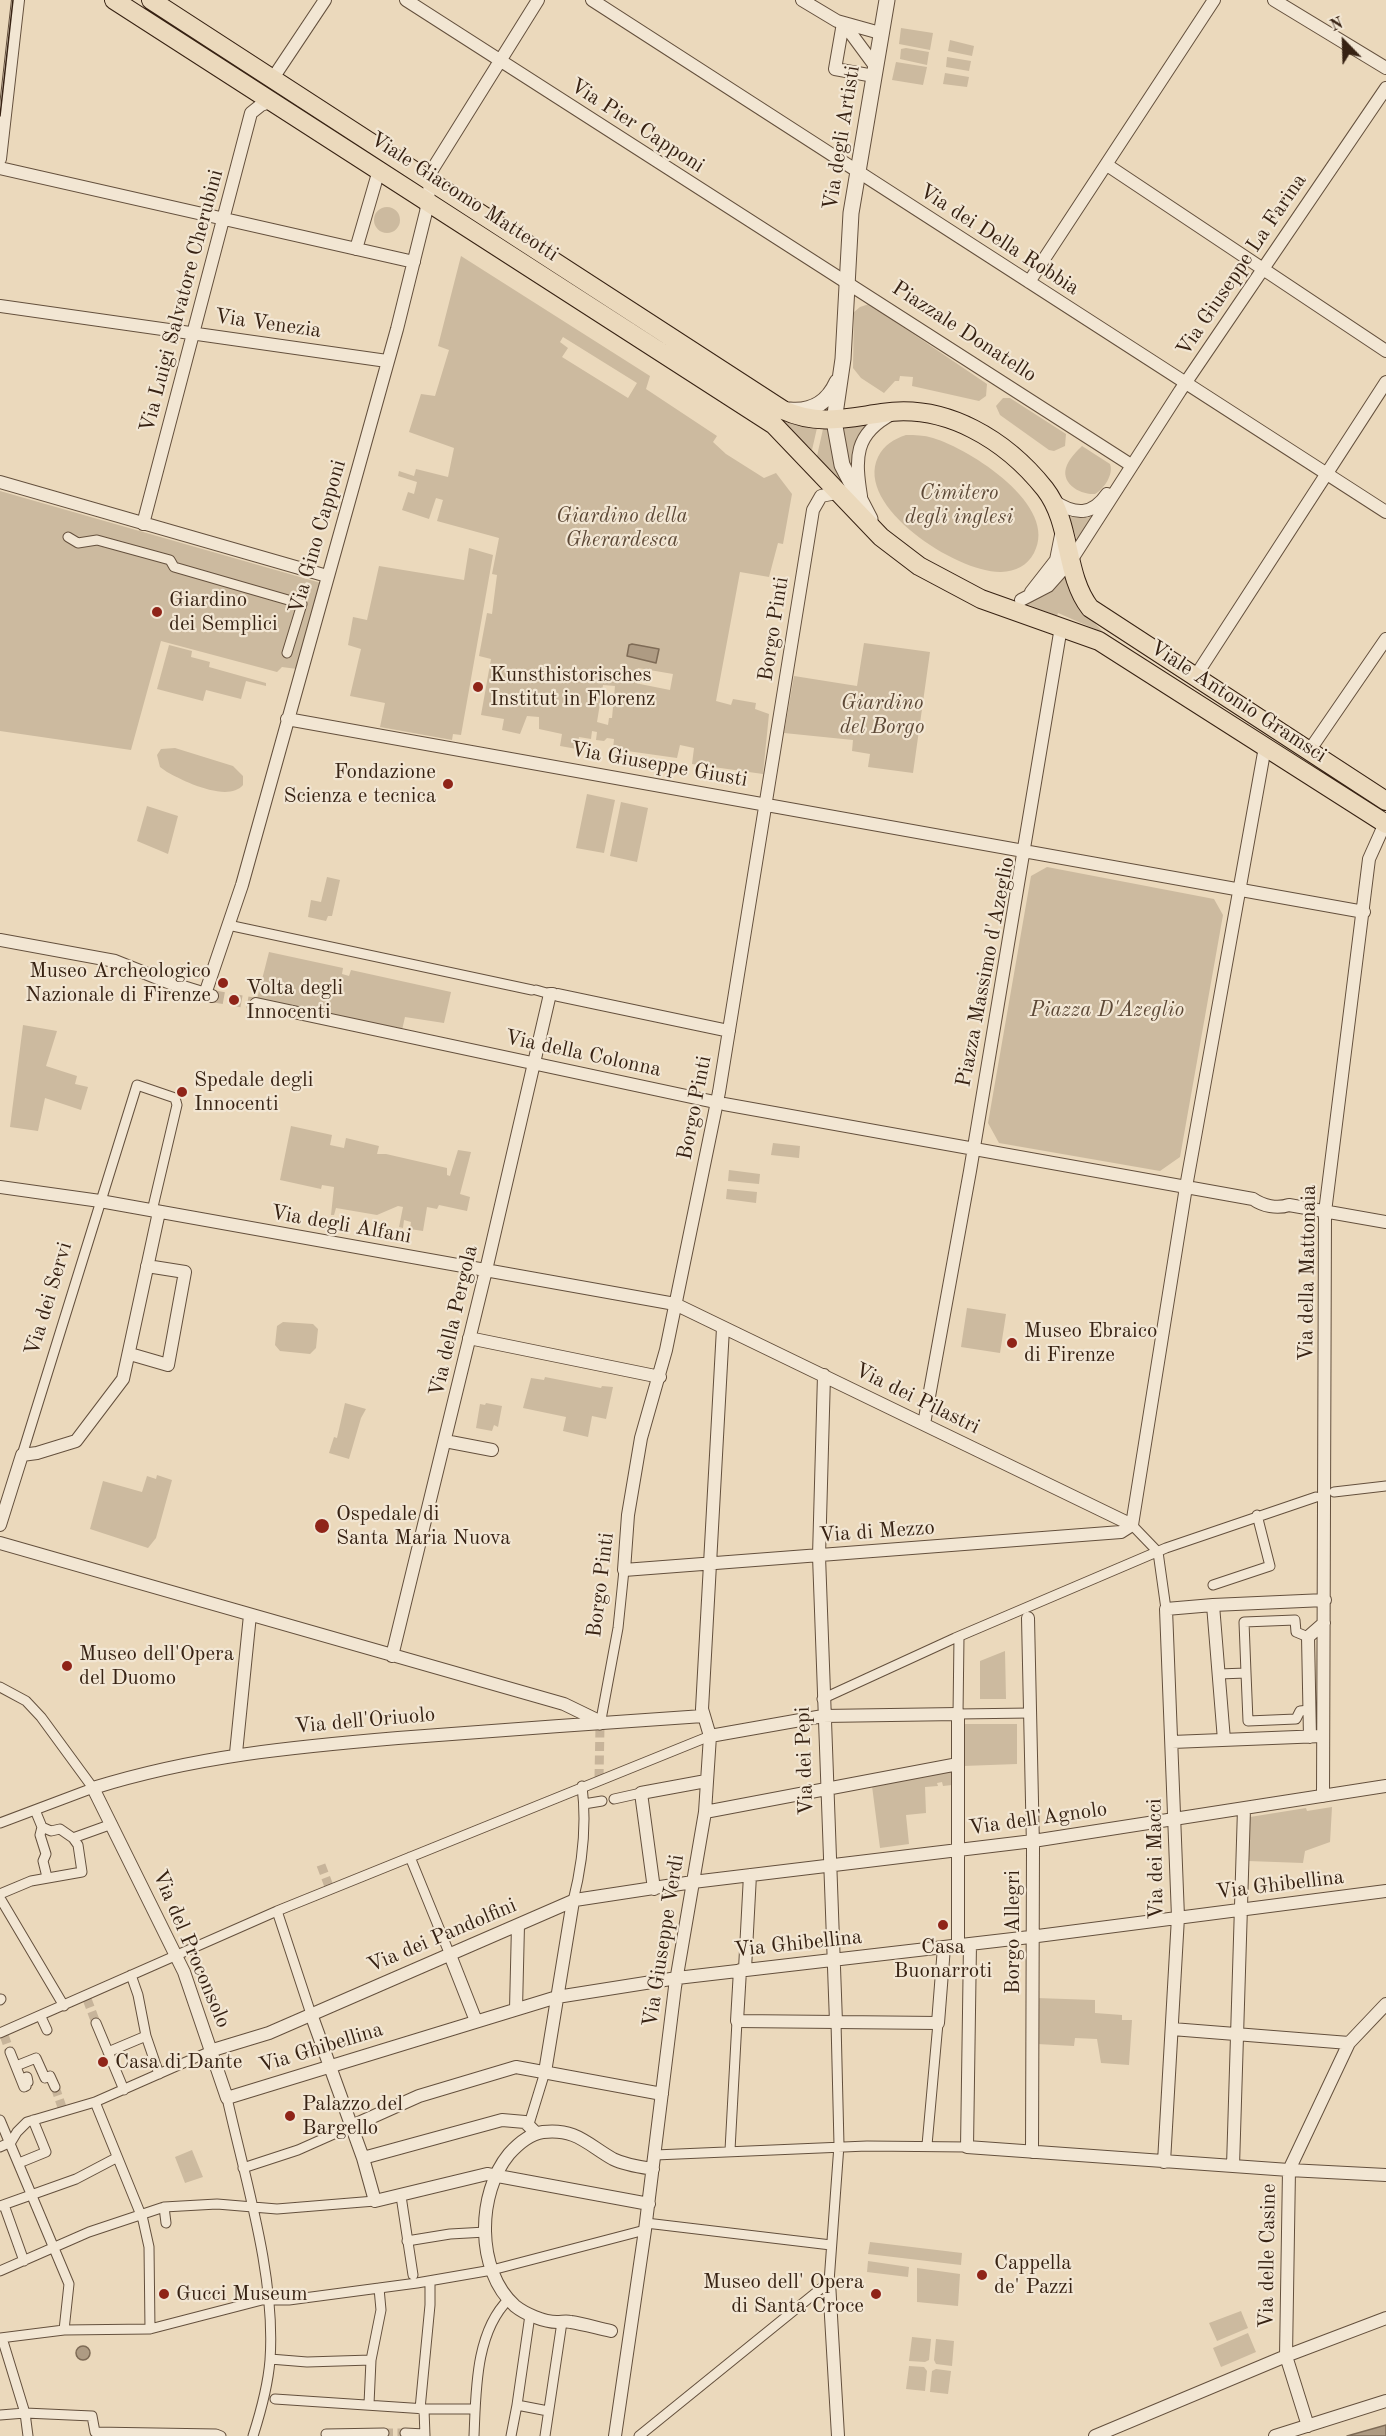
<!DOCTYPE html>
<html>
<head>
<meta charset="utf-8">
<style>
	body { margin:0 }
	#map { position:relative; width:1386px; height:2436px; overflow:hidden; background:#ebd9bc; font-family:"Old Standard TT",serif }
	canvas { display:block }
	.north { position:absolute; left:1314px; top:12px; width:60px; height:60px; -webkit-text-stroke:4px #f2e6d3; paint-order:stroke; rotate:337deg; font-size:16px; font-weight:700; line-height:24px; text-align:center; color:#372213 }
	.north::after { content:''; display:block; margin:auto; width:21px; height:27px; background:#372213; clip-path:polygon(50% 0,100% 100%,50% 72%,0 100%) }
</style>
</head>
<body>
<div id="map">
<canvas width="1386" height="2436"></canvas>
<div class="north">N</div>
</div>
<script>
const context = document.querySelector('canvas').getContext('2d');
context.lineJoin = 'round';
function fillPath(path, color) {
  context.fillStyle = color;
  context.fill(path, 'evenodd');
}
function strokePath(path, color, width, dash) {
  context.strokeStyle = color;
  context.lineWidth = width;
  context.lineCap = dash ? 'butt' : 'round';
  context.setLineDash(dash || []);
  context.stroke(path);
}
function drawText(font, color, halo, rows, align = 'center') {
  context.font = font + ' "Old Standard TT",serif';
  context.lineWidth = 4.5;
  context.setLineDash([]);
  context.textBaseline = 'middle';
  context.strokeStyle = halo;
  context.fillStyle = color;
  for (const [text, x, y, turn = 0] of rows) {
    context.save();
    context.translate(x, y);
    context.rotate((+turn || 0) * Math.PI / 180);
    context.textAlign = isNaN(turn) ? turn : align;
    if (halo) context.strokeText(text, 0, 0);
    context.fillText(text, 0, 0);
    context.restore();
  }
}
fillPath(new Path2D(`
	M901,28L933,33L930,50L899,44Z
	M950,40L974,46L972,56L948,51Z
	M906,48L929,52L927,65L900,59L901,49Z
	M947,57L971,61L969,71L946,67Z
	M896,62L927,67L923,85L892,80Z
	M945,73L969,77L967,87L943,84Z
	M374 220a13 13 0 1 1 26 0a13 13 0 1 1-26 0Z
	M461,256L650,376L646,389L717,436L713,442L726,454L764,478L776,473L792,494L783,544L778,543L769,577L740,572L716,701L731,705L733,699L756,703L755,709L769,714L763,774L692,764L694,748L680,745L677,758L613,749L614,739L607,738L604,741L596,740L597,732L592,731L591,739L579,737L577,749L560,746L562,734L539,729V717L527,716L520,734L502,730L504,719L481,715L491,659L479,656L487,613L492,614L497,575L492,574L499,538L437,521L443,500L436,498L429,519L402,510L408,492L414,494L417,482L398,476L399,471L414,476L416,469L448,477L454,448L409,432L421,394L435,396L449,350L438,346ZM563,337L637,383L628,398L562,357L568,348L560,342ZM638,668L673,674L670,690L635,683ZM603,685L615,686L612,718H609L608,725L597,722Z
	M869,304L987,384L986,396L979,401L912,386L913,377L900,376L899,381H895L884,393L861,378L853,368L854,312L860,307Z
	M1003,398H1010L1066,434L1065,446L1054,451L1049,450L1000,415L996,406Z
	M765,407L817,428L812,450Z
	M874,422L853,470H848L840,429Z
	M823,429L831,430L851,491L817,456Z
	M906,435C915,435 924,435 933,438C970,449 1060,506 1034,553C1027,566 1016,571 1001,572C958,573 854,507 878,457C884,445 894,439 906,435Z
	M1082,446L1110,464C1114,474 1104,489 1095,494C1080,495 1059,483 1067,465C1070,458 1077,451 1082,446Z
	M0,491L321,583L297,669L282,667L277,672L161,641L131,750L0,731Z
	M1098,513L1079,541L1077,540L1069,517L1087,518Z
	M469,548L493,555L461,735L453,734L452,740L380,727L385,703L350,696L361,649L348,645L353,617L367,620L379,566L464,580Z
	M1067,571L1088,616L1104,633L1058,613L1057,616L1024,603Z
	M864,643L930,652L913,773L868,767L870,754L852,751L853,740L784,733L794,676L857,686Z
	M169,645L192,651L191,657L210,662L209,667L266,683V686L246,681L241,699L206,690L203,701L157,689Z
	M175,748L233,766L243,776V785C228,803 183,781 167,772L160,767L157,755L161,749Z
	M587,794L615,800L604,853L576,848Z
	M621,802L648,808L637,862L610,856Z
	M147,806L178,816L168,854L137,841Z
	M1047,867L1214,899L1223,915L1180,1157L1160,1171L999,1143L988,1123L1031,876Z
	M327,877L340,880L332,916H328L326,921L308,917L311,900L321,902Z
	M269,952L343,968L342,974L349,976L351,970L451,992L444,1023L405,1017L402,1030L257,999Z
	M23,1025L57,1031L46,1066L77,1076L75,1084L88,1087L81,1110L45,1098L38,1131L10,1127Z
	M291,1126L332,1135L330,1145L344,1148L346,1138L379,1146L377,1154H386L447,1168V1175L450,1176L458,1150L471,1152L460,1194L470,1197L467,1211L439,1205L437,1209L427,1207L423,1231L410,1229L411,1222L404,1220L403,1228L399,1227L403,1207L398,1206L377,1215L336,1208L334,1215H331L334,1187L322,1185L321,1189L280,1180Z
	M773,1143L800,1146L799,1158L771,1155Z
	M729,1170L760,1174L759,1184L728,1181Z
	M727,1189L757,1192L756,1203L726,1199Z
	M967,1308L1006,1314L1000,1353L961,1347Z
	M283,1322L313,1324L318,1329L316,1348L310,1354L280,1351L275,1345L277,1326Z
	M545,1377L601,1388L602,1386L613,1387L606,1419L592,1416L588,1437L563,1431L566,1417L523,1408L531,1378L544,1380Z
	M345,1403L366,1409L361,1418L349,1459L329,1453L334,1437L337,1438Z
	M486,1403L502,1406L498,1427L494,1425L492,1431L476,1428L480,1404L485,1405Z
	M157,1475L172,1480L156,1538L148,1548L90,1529L103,1481L142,1492L147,1476L156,1479Z
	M1005,1651L1006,1699H980V1661Z
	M963,1724H1017V1764L963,1766Z
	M951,1770L952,1785L943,1786L942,1782L937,1783L938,1786L925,1787L926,1813L906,1815L909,1844L880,1848L872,1786Z
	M1332,1807L1330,1842L1305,1851L1303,1863L1248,1861L1250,1817L1306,1808L1307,1811Z
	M1036,1998L1095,2000V2013L1122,2015V2020H1132L1129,2065L1101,2063L1097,2039L1075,2038L1074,2046L1037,2044Z
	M192,2150L203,2177L185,2183L175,2157Z
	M870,2242L962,2253L961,2265L868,2254Z
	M868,2261L909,2267L908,2277L867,2272Z
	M917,2268L960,2274L958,2306L917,2302Z
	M1241,2311L1248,2328L1217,2341L1209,2323Z
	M1248,2333L1256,2352L1221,2367L1213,2348Z
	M912,2337L931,2339L929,2360L925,2362L909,2361Z
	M936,2339L954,2341L952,2366L936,2364L934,2360Z
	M909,2366L924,2367L927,2371L925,2391L906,2389Z
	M936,2369L951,2371L948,2394L930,2392L932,2371Z`), '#ccba9f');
const water = new Path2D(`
	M632,644L659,649L656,663L627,656L629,645Z
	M76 2353a7 7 0 1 1 14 0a7 7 0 1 1-14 0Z
	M1386,2425V2436H1347Z`);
fillPath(water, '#ae9b83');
strokePath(water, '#7e6b56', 1.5);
strokePath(new Path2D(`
	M599,1778L600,1726
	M321,1865L330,1889
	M87,1999L96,2023
	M4,2035L10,2052
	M55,2087L63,2110
	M384,2433H405`), '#c7b49a', 9, [9, 4.5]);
strokePath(new Path2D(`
	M212,996L256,1004`), '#c7b49a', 12, [12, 6]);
const pedestrian = new Path2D(`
	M68,537L78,543L97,540L170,560L174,567L302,604L287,653
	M228,925L532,990
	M536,990L550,994
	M22,1455L137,1085L175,1098L177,1105L152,1211
	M1334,1492L1386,1486
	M1132,1525L1158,1552L1166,1609
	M1213,1585L1270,1566L1257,1515
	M959,1637L958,1714L1030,1713
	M1246,1673L1244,1622L1295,1620L1296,1632L1308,1637
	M1219,1674L1246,1673L1248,1721L1296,1719L1300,1711L1309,1710
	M0,1687L26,1701L41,1717L93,1788L0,1823
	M822,1699L955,1638L1166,1548L1316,1497
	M600,1725L618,1628L624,1570
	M614,1799L641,1793
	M584,1804L602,1801
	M35,1810L42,1827L51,1831L60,1829L73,1838L112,1824
	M42,1827L40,1835L46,1854L43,1861L47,1877
	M410,1857L450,1955
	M0,1894L31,1881L82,1872L78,1845L73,1838
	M0,1898L64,2006
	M573,1901C583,1862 587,1826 582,1786
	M277,1911L311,2014
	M131,1975L138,1995L146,2036L159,2074
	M0,2000L1,1999
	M41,2017L47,2030
	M96,2023L124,2090
	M0,2033L277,1911L710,1736
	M10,2052L24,2087L26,2086L25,2083L28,2082L27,2077L21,2079
	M108,2052L146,2036
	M16,2066L36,2058L45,2078L50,2076L55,2087
	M227,2098C245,2179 276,2277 270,2360C268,2386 261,2411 253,2436
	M95,2102L143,2220L149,2247L150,2329
	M0,2120L69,2284L64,2330
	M529,2124L545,2072
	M927,2145L938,2023
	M0,2147L11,2142L17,2132L27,2122L95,2102L213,2050
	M730,2150L737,2021
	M655,2155L867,2146L967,2147
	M19,2163L46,2152L33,2120
	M243,2168L298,2150L352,2126
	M401,2196L413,2275
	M4,2205L24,2261
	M0,2206L76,2179L116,2158
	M164,2207L166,2223
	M646,2223L831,2245
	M407,2241L450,2234L486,2232
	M0,2271L89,2232L164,2207L217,2204L277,2209L375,2201
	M530,2315L517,2405L548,2411
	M0,2338L64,2330L150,2329L262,2300H289L417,2283L492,2270L645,2230
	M2,2338L25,2413L92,2416L95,2432L216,2434L221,2436
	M270,2359L307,2362L371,2360
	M275,2399L426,2409H475
	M369,2404L371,2360L381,2310L379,2288
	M420,2409L430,2305V2281
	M424,2409L425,2436
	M0,2415L25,2413L28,2436
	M405,2433L425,2434
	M326,2434L384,2433
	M474,2436C476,2392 475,2332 509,2299
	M511,2436L517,2405
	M545,2436L562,2322
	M639,2436L829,2282L839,2145L836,2022`);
const minor = new Path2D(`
	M406,0L1131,465
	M592,0L1386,512
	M802,0L837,21L880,33
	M1274,0L1386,68
	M843,23L835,69L874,76
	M844,24L875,66
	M273,78L325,0
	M0,159L18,0
	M1107,165L1386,351
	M0,168L414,262
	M356,249L379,170
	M1029,282L1214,0
	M0,306L387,361
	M0,482L327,576
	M836,493L821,496L813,510L719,1092L666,1350L641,1438L628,1515L624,1570L1121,1532L1132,1525
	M861,496C855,458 854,434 892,414
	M1054,501C1075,515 1092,516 1107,494
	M143,524L251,113L261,105L272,101
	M1031,592L1056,560L1061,535
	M1021,600L1048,586L1072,559L1180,391L1386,88
	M1195,677L1386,382
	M287,719L1364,912
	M1309,751L1386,639
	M0,940L115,961L170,983L212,996
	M205,994L242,885L397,329L426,212L432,170L538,0
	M558,995L729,1031
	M256,1004L724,1104L1253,1199C1263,1206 1277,1209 1289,1205L1386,1222
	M0,1187L100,1201L675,1304L1132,1525L1186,1187L1265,747
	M469,1338L660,1377
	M130,1354L168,1365L185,1272L147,1266
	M824,1375L819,1556L836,2022
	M924,1424L970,1171L1061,627
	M445,1441L492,1450
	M0,1525L22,1455L37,1453L76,1441L123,1379L159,1212
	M0,1543L564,1704L599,1721
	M1028,1618L1033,1847L1032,2152
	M392,1656L486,1270L550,994H553
	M703,1716C601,1723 500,1730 398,1738C292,1747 196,1756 93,1788L184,1972L227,2098L557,1997L677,1978L1030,1937L1386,1891
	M710,1736L823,1716L958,1714V1945
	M1310,1737L1308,1637L1324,1623
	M1224,1740L1213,1605L1325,1600
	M1172,1742L1322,1736
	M236,1753L250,1615
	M1323,1796L1325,1212L1369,859L1386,821
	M705,1812L958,1764
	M654,1889L641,1793L706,1781
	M970,1944L967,2147L1289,2170L1386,2175
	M450,1955L476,2021
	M745,1969L750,1875
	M740,1970L737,2021L938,2023L944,1947
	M516,2009L518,1925
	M311,2014L363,2158L375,2201L487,2174L649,2204
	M1172,2029L1349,2043
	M213,2050L269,2033L575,1900L693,1882L1033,1841L1386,1786
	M545,2072L573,1901
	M352,2126L419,2096L516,2067L662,2094
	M363,2158L502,2120L525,2122L536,2133
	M1164,2162L1178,1917L1166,1609L1213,1605
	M1233,2166L1244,1809
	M829,2282L838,2436
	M611,2331C597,2328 584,2324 571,2322C566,2321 562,2322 557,2322C544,2322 525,2314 515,2306C475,2270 477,2193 509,2154C518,2144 529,2134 543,2132C576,2128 588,2145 613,2159C625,2165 640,2167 653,2169
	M1308,2426L1286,2356L1289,2170L1349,2043L1386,2004
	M615,2436L645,2230L675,1987L705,1812L710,1736L702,1709L723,1328
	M1095,2436L1286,2356L1386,2318
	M1275,2436L1386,2401`);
const tertiary = new Path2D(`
	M790,410C813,412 828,402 837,382
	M870,519L842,465L834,421L843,359L851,213L887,0`);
const primary = new Path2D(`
	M114,0L774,425L881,537L919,566L981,599L1099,641L1386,824
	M151,0L783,410C818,426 846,418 882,413C946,403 1006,440 1045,489C1072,524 1064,574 1090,608L1386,801`);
strokePath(pedestrian, '#64503d', 11);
strokePath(minor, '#64503d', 14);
strokePath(tertiary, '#64503d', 17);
strokePath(primary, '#372213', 20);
strokePath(pedestrian, '#f2e6d3', 9);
strokePath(minor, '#f2e6d3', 12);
strokePath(tertiary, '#f2e6d3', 15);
strokePath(primary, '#ebd9bc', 18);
strokePath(new Path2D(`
	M0,116L13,0`), '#372213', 1.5);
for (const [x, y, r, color] of [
	[157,612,6,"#8f2418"],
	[478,687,6,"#8f2418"],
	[448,784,6,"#8f2418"],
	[223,983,6,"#8f2418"],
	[234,1000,6,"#8f2418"],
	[182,1092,6,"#8f2418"],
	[1012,1343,6,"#8f2418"],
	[322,1526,8,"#8f2418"],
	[67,1666,6,"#8f2418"],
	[943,1925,6,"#8f2418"],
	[103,2062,6,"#8f2418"],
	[290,2116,6,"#8f2418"],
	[982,2275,6,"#8f2418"],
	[164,2294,6,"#8f2418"],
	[876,2294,6,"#8f2418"]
]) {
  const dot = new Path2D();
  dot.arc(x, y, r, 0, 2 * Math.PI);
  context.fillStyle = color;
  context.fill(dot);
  strokePath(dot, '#f2e6d3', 2);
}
drawText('21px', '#372213', '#f2e6d3', [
	["Via Pier Capponi",637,126,33],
	["Via degli Artisti",842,138,-81],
	["Viale Giacomo Matteotti",464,197,33],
	["Via dei Della Robbia",999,240,33],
	["Via Giuseppe La Farina",1242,265,-56],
	["Via Luigi Salvatore Cherubini",182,301,-75],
	["Via Venezia",268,324,8],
	["Piazzale Donatello",964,332,33],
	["Via Gino Capponi",318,537,-74],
	["Borgo Pinti",774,629,-81],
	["Viale Antonio Gramsci",1238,702,33],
	["Via Giuseppe Giusti",659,765,10],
	["Piazza Massimo d'Azeglio",986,972,-79],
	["Via della Colonna",583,1054,12],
	["Borgo Pinti",695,1108,-79],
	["Via degli Alfani",341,1225,10],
	["Via della Mattonaia",1308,1273,-89],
	["Via dei Servi",49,1299,-73],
	["Via della Pergola",454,1321,-77],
	["Via dei Pilastri",917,1399,26],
	["Via di Mezzo",877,1532,-4],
	["Borgo Pinti",601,1585,-83],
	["Via dell'Oriuolo",365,1721,-5],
	["Via dei Pepi",805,1761,-92],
	["Via dell'Agnolo",1038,1819,-8],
	["Via dei Macci",1156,1859,-91],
	["Via Ghibellina",1280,1885,-7],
	["Borgo Allegri",1013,1932,-90],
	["Via dei Pandolfini",442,1936,-23],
	["Via Giuseppe Verdi",664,1941,-81],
	["Via Ghibellina",798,1944,-6],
	["Via del Proconsolo",191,1949,67],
	["Via Ghibellina",321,2048,-17],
	["Via delle Casine",1268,2256,-89]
]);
drawText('italic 21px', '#5c4836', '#f2e6d3', [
	["Cimitero",959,493],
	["degli inglesi",959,517],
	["Giardino della",622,516],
	["Gherardesca",622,540],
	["Giardino",882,703],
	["del Borgo",882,727],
	["Piazza D'Azeglio",1107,1010]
]);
drawText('21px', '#372213', '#f2e6d3', [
	["Giardino",169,600],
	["dei Semplici",169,624],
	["Kunsthistorisches",490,675],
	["Institut in Florenz",490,699],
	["Fondazione",436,772,"right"],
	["Scienza e tecnica",436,796,"right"],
	["Museo Archeologico",211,971,"right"],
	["Nazionale di Firenze",211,995,"right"],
	["Volta degli",246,988],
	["Innocenti",246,1012],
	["Spedale degli",194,1080],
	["Innocenti",194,1104],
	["Museo Ebraico",1024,1331],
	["di Firenze",1024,1355],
	["Ospedale di",336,1514],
	["Santa Maria Nuova",336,1538],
	["Museo dell'Opera",79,1654],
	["del Duomo",79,1678],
	["Casa",943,1947,"center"],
	["Buonarroti",943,1971,"center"],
	["Casa di Dante",115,2062],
	["Palazzo del",302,2104],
	["Bargello",302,2128],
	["Cappella",994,2263],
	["de' Pazzi",994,2287],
	["Museo dell' Opera",864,2282,"right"],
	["di Santa Croce",864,2306,"right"],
	["Gucci Museum",176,2294]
], 'left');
</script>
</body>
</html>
